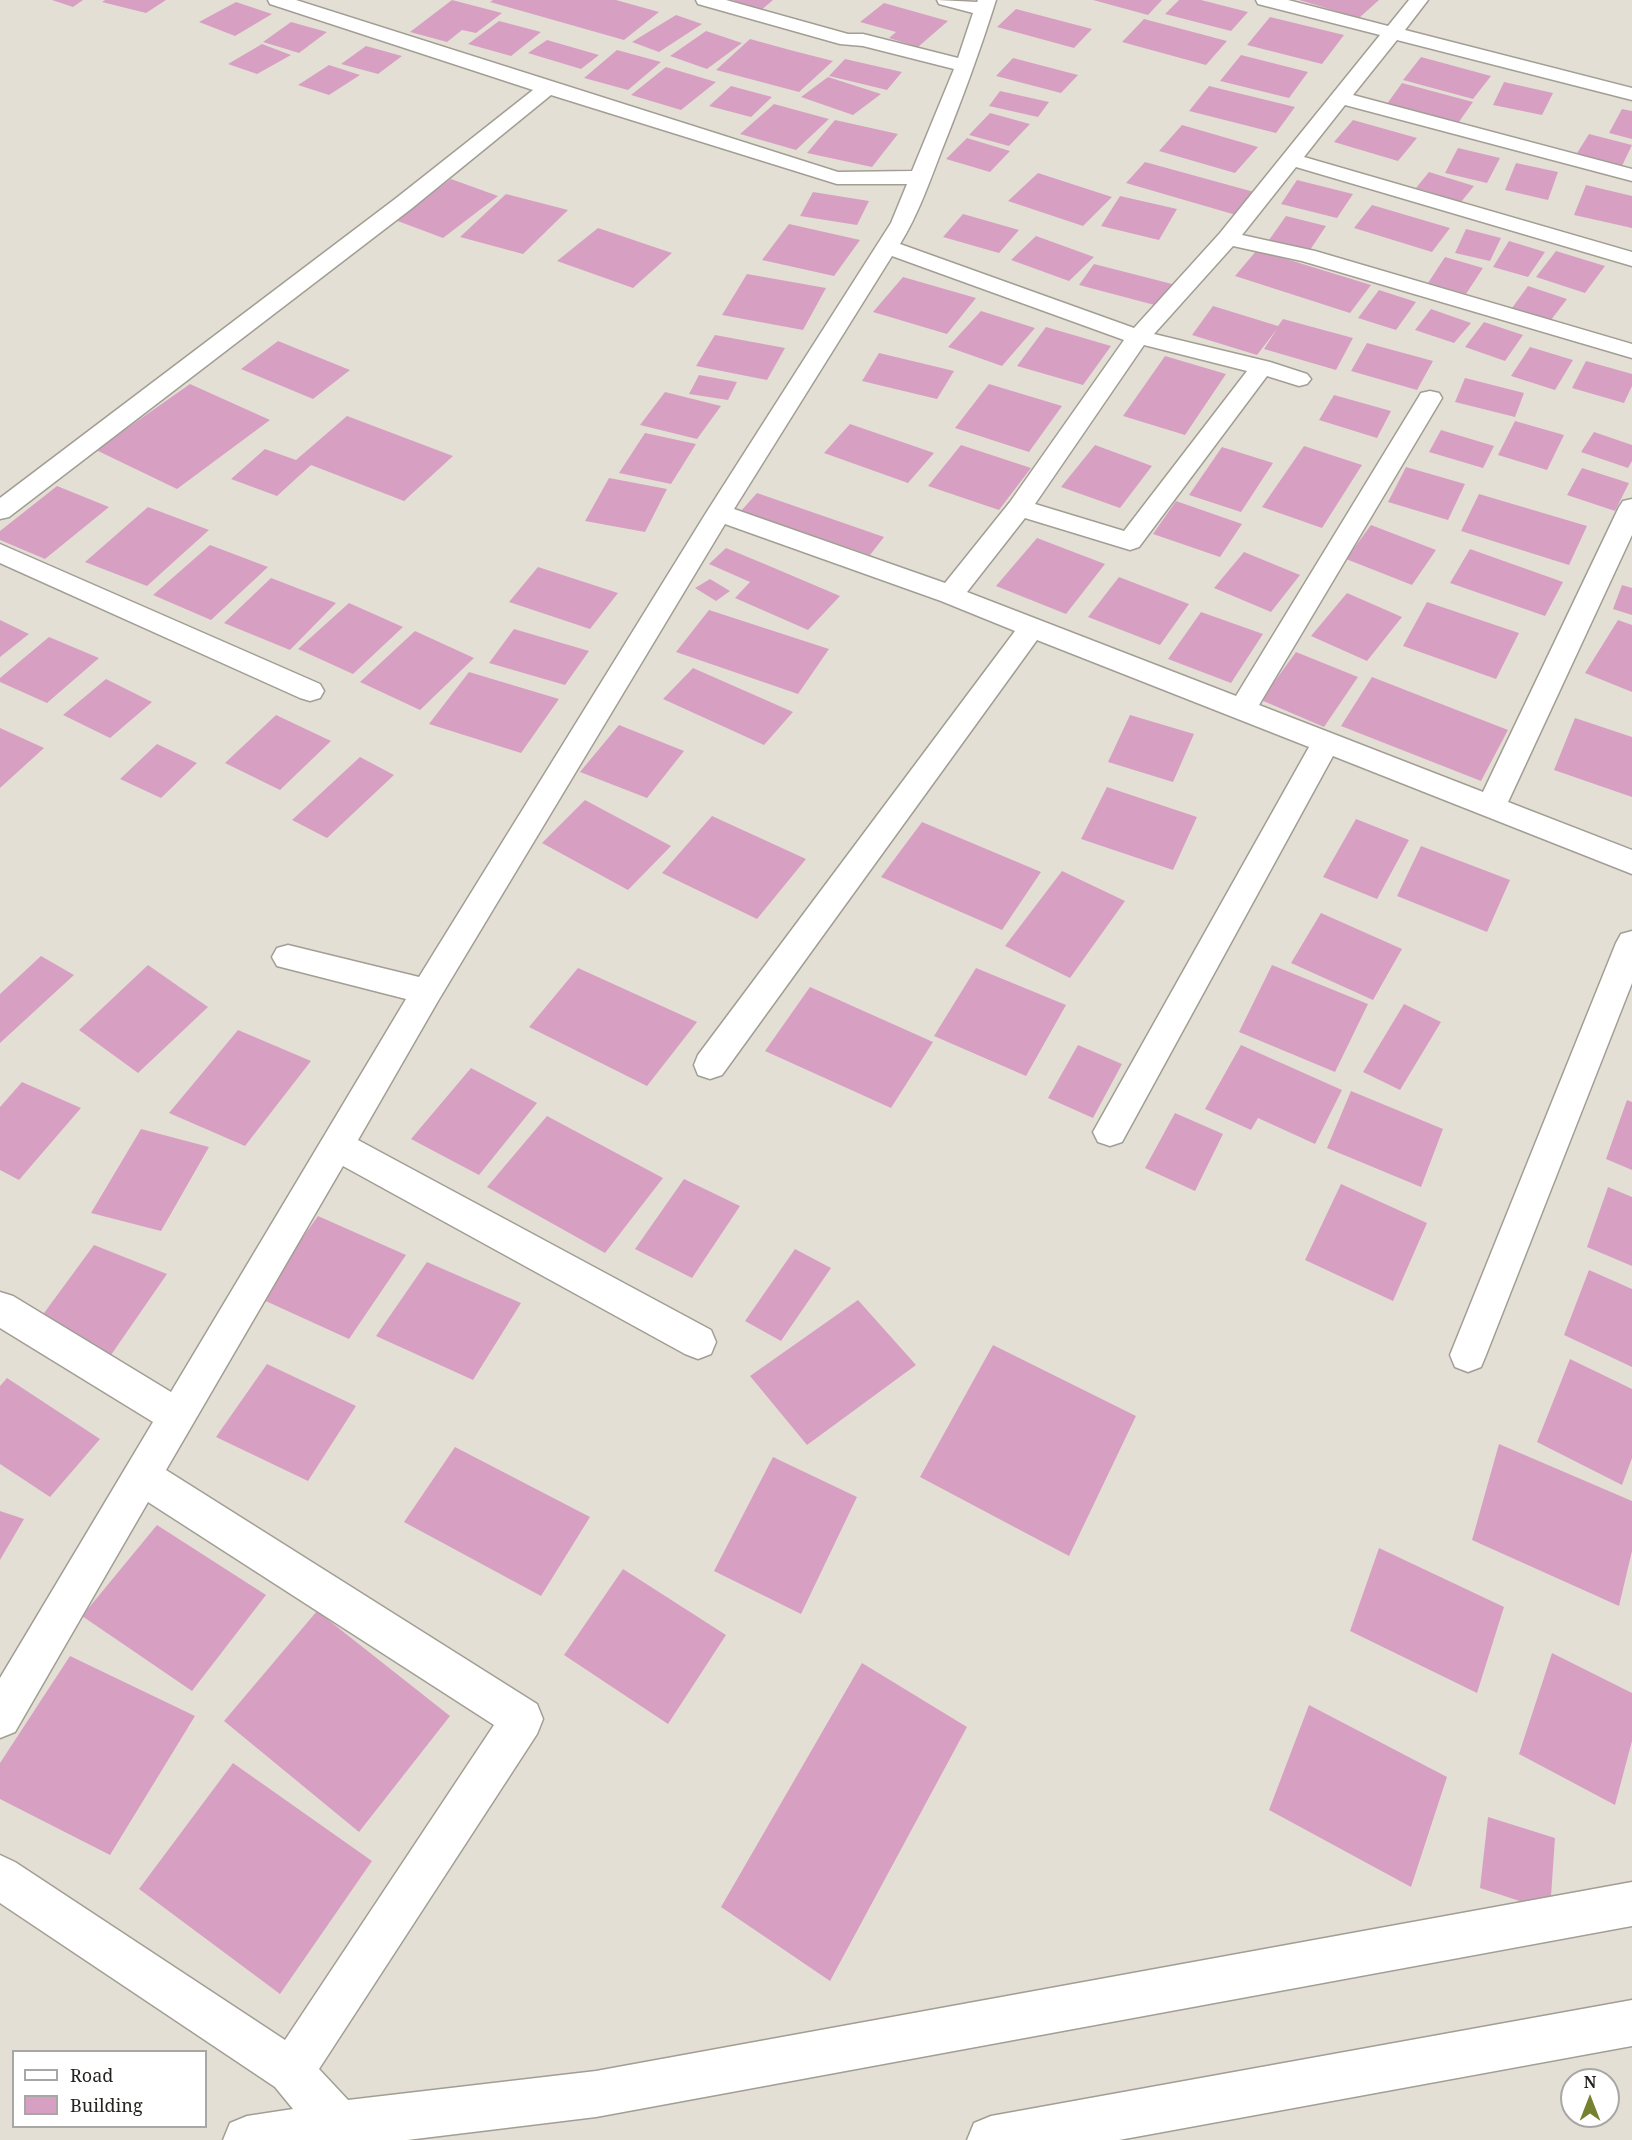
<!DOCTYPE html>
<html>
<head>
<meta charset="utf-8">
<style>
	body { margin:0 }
	#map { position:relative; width:1632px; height:2140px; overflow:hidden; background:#e4dfd5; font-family:"Noto Serif",serif }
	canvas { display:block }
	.legend { position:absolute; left:12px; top:2050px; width:195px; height:78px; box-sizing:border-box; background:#fff; border:2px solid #a8a7a5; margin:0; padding:8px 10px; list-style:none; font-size:18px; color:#25231f }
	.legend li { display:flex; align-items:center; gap:12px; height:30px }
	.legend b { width:30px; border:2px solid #a8a7a5 }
	.north { position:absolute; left:1560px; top:2068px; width:60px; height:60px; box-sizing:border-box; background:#fff; border:2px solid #a8a7a5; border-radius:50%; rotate:0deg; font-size:16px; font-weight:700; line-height:24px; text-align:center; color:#25231f }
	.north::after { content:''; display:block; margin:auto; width:21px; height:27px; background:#76822f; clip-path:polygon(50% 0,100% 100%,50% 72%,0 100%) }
</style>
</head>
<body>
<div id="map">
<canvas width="1632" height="2140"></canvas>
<ul class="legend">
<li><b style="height:8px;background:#fff"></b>Road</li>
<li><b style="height:16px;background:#d7a0c3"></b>Building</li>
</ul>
<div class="north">N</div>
</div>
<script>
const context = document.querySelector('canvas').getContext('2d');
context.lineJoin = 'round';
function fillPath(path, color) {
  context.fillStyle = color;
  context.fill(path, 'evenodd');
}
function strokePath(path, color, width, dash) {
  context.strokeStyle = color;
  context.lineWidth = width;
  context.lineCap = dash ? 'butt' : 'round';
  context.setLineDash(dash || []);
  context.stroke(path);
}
fillPath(new Path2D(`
	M52,0H83L73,7Z
	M105,0H166L146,13L102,2Z
	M452,0L502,13L476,33L462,30L447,42L410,32Z
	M493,0H616L659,12L624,40L490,2Z
	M734,0H773L759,12L729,4Z
	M1093,0H1162L1148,15Z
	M1179,0H1201L1248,12L1231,31L1165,14Z
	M1299,0H1379L1359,18Z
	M236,2L272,14L235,36L199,22Z
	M884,3L948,21L918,47L889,38L896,32L860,22Z
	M1016,9L1092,29L1074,48L997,27Z
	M676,15L702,24L659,52L632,42Z
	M1270,17L1344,35L1322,64L1247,45Z
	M1144,19L1227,41L1206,65L1122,42Z
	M499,21L541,32L511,56L468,44Z
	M291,22L327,32L299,53L263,42Z
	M706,31L742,43L707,69L670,56Z
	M750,39L790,50L833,61L799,92L716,70Z
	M547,40L599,55L581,69L528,53Z
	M262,44L291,55L257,74L228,64Z
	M366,46L402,56L378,74L341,64Z
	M617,50L661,62L628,90L584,78Z
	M1241,55L1308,72L1289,98L1220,81Z
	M1421,57L1491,76L1473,99L1403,80Z
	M1013,58L1078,75L1061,93L996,76Z
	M845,59L902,72L887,90L829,76Z
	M329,65L360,75L329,95L298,85Z
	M666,67L716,82L681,110L631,95Z
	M828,77L881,94L853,115L801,97Z
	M1504,82L1553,93L1542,115L1493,105Z
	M1402,83L1473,102L1456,126L1384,108Z
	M731,86L772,97L751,117L709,106Z
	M1209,86L1295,107L1276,133L1189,111Z
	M1000,91L1049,102L1038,117L989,106Z
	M774,104L829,119L796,150L740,134Z
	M1622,109L1632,111V139L1609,133Z
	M990,113L1030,124L1009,146L969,135Z
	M835,120L898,134L872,167L807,153Z
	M1353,120L1417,138L1398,161L1334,142Z
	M1182,125L1258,147L1235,173L1159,151Z
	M1589,134L1632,145L1620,170L1574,158Z
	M967,138L1010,151L990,172L946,159Z
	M1458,148L1500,158L1487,183L1445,173Z
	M1145,162L1254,192L1236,215L1126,183Z
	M1516,163L1558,172L1548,200L1505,190Z
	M1429,172L1474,186L1461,202L1416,188Z
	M1038,173L1112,197L1083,226L1008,201Z
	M451,179L498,196L443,238L395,220Z
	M1297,180L1353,194L1337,218L1281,204Z
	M1586,185L1632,196V228L1574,215Z
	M813,192L869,201L857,225L800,216Z
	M506,194L568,210L523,254L460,237Z
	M1120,196L1177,209L1159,240L1101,226Z
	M1372,205L1450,228L1432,252L1354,228Z
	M963,214L1019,230L999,253L943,237Z
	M1286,216L1326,226L1310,250L1269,240Z
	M789,224L860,240L834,276L762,260Z
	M598,228L672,253L633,288L557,261Z
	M1466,229L1501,238L1490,261L1455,253Z
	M1036,236L1094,257L1069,281L1011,260Z
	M1509,241L1545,252L1528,277L1493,267Z
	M1257,250L1371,285L1350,313L1235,276Z
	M1556,251L1605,266L1585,293L1536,277Z
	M1445,257L1483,268L1466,294L1428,283Z
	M1094,264L1176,285L1162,307L1079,285Z
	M747,274L826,288L803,330L722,315Z
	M903,277L976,298L947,334L873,312Z
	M1528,286L1567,299L1551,320L1512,308Z
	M1379,290L1416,302L1396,330L1358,318Z
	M1213,306L1278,326L1283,319L1353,338L1336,370L1264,349L1277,329L1257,355L1192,335Z
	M1431,309L1471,323L1454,343L1415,330Z
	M981,311L1035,328L1002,366L948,347Z
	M1484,322L1523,335L1505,361L1465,347Z
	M1046,327L1111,346L1083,385L1017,366Z
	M715,335L785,348L767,380L696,366Z
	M278,341L350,370L313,399L241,369Z
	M1367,343L1433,361L1417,390L1351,371Z
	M1530,347L1573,360L1555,390L1511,376Z
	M879,353L954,371L937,399L862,381Z
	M1165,356L1226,374L1185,435L1123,416Z
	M1586,361L1632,374V386L1624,403L1572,388Z
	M699,375L737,382L728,400L689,394Z
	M1465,378L1524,393L1515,417L1455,402Z
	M190,384L270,420L177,489L96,450Z
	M989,384L1062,406L1029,452L955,428Z
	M665,392L721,406L697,439L640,425Z
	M1334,395L1391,411L1377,438L1319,420Z
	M347,416L453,456L404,501L311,465L277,496L231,479L265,449L296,460Z
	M1515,421L1564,435L1547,470L1498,455Z
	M850,424L934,453L908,483L824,453Z
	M1441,430L1494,446L1483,468L1429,452Z
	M1594,432L1632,445V461L1628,468L1581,452Z
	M645,433L696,444L671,484L619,473Z
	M961,445L1031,468L999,510L928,486Z
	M1095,445L1152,466L1120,508L1061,487Z
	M1304,446L1362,465L1322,528L1262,507Z
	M1222,447L1273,463L1241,512L1189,495Z
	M1406,467L1465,484L1448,520L1388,502Z
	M1582,468L1629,483L1615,511L1567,495Z
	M609,478L667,489L645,532L585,521Z
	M57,486L109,507L45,559L0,540V531Z
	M757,493L884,537L870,555L741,511Z
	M1479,494L1587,526L1569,565L1461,531Z
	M1176,501L1242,524L1220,557L1153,534Z
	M148,507L209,530L147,586L85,562Z
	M1371,525L1436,550L1412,585L1346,559Z
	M1037,538L1105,564L1066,614L996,586Z
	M210,545L268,567L211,620L153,595Z
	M726,548L767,565L840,596L808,630L735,598L750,582L709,564Z
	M1470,549L1563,582L1545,616L1450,583Z
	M1244,552L1300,575L1271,612L1214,588Z
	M538,567L618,593L590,629L509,602Z
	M1119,577L1189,604L1160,645L1088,617Z
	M271,578L336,603L290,650L224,623Z
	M710,579L730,591L716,601L695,588Z
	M1622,585L1632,588V615L1613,609Z
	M1347,593L1402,617L1367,661L1311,636Z
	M1427,602L1519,633L1496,679L1403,646Z
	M349,603L403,627L353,674L298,649Z
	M709,610L829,649L798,694L676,652Z
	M1201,612L1263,634L1231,683L1168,659Z
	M0,620L29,634L0,657Z
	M1618,620L1632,625V692L1585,673Z
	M514,629L589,651L565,685L489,663Z
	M415,631L474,658L420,710L360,682Z
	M49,637L99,658L47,703L0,682V678Z
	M1296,652L1358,677L1324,727L1261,700Z
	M693,668L793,712L764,745L663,699Z
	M469,672L559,699L521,753L429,724Z
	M1372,677L1508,730L1481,781L1341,726Z
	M106,679L152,702L110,738L63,715Z
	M276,715L331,741L280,790L225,763Z
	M1130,715L1194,734L1173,782L1108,762Z
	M1575,718L1632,737V797L1554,770Z
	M619,725L684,751L647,798L580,772Z
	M0,728L44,748L0,788Z
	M157,744L197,763L161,798L120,779Z
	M360,757L394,775L327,838L292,820Z
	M1107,787L1197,817L1173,870L1081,839Z
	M585,800L671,846L628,890L542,843Z
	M712,816L806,859L757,919L662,873Z
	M1356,819L1409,840L1377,899L1323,877Z
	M922,822L1041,872L1002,930L881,877Z
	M1421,846L1510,880L1487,932L1397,896Z
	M1062,871L1125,901L1070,978L1005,946Z
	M1321,913L1402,949L1373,1000L1291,963Z
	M41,956L74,975L0,1043V994Z
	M148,965L208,1007L138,1073L79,1030Z
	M1272,965L1368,1004L1335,1072L1239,1032Z
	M578,968L697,1022L647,1086L529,1027Z
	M976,968L1066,1005L1026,1076L934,1036Z
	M810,987L933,1042L891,1108L765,1051Z
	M1404,1004L1441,1022L1400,1090L1363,1072Z
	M238,1030L311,1061L245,1146L169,1113Z
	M1078,1045L1122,1064L1093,1118L1048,1098Z
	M1241,1045L1342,1090L1315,1144L1258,1118L1251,1130L1205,1109Z
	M471,1068L537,1103L479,1175L411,1139Z
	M22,1082L81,1108L19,1180L0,1170V1107Z
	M1351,1091L1443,1129L1421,1187L1327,1148Z
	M1627,1100L1632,1102V1170L1606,1159Z
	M1175,1113L1223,1134L1195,1191L1145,1168Z
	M547,1116L663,1178L605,1253L487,1187Z
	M141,1129L209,1147L161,1231L91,1213Z
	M684,1179L740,1206L692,1278L635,1249Z
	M1341,1184L1427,1223L1393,1301L1305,1260Z
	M1608,1187L1632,1197V1266L1587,1247Z
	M318,1216L406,1255L349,1339L259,1298Z
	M94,1245L167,1274L111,1355L36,1324Z
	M795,1249L831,1268L781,1341L745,1321Z
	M427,1262L521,1303L473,1380L376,1336Z
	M1589,1270L1632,1289V1367L1564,1335Z
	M858,1300L916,1365L807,1445L750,1376Z
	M993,1345L1136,1416L1069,1556L920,1477Z
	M1570,1359L1632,1389V1458L1622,1485L1537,1442Z
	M267,1364L356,1406L308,1481L216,1437Z
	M7,1378L100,1439L50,1497L0,1464V1386Z
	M1499,1444L1632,1501V1551L1619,1606L1472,1540Z
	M455,1447L590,1517L541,1596L404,1522Z
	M773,1457L857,1497L801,1614L714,1571Z
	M0,1511L24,1519L0,1560Z
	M157,1525L266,1595L192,1691L82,1616Z
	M1379,1548L1504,1607L1477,1693L1350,1631Z
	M623,1569L726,1635L668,1724L564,1655Z
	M317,1611L450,1716L359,1832L224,1721Z
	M1552,1653L1632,1693V1741L1615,1805L1519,1754Z
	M70,1656L195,1716L110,1855L0,1799V1763Z
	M862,1663L967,1727L830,1981L721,1907Z
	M1309,1705L1447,1777L1411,1887L1269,1810Z
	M233,1763L372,1861L280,1994L139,1889Z
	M1488,1817L1555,1838L1550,1911L1480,1888Z`), '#d7a0c3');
const pedestrian = new Path2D(`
	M1632,2000V2046L1119,2140H967L974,2123L991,2116Z`);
const minor = new Path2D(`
	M268,0H296L838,172L912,171L954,69L863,46L840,44L698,4L696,0H726L848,34H863L958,58L973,13L939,4L937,0L977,2L978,0H996C980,51 961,102 941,152C929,183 918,215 900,244L1134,328L1220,233L1380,35L1258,4L1256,0H1288L1388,26L1409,0H1428L1405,30L1632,88V100L1397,40L1353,95L1632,169V181L1345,105L1304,157L1632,252V266L1296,167L1242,235L1315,251L1632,344V358L1302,261L1233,246L1154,334L1270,362L1307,374L1311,379L1307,384L1299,386L1267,376L1139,547L1130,550L1025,518L967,592L1236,696L1418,398L1421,393L1430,391L1439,393L1442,398L1259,705L1483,792L1619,507L1623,501L1632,499V535L1508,802L1632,850V874L1333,756L1122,1142L1110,1146L1098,1142L1093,1132L1309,747L1037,640L722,1075L710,1079L698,1075L694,1065L698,1055L1015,631L941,601L725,524L438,1001L358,1140L711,1330L716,1342L711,1354L698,1359L685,1354L343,1166L166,1470L537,1704L543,1719L537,1734L319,2069L348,2100L596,2071L1632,1882V1926L596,2117L407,2140H223L230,2123L247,2116L293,2109L275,2087L0,1903V1855L15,1862L285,2040L494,1725L148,1502L15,1732L0,1738V1678L153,1422L0,1328V1292L13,1296L171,1392L406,999L277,966L272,957L277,948L288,945L419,977L706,513L891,223L907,184H837L551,95L411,209L9,517L0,519V498L395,199L533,90L270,4ZM892,256L1124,340L1010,502L945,583L734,509ZM1144,345L1247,371L1124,531L1035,504Z
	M0,544L320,684L324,691L320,698L310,701L300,698L0,563Z
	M1632,931V983L1486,1355L1481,1367L1468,1372L1455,1367L1450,1355L1616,943L1621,934Z`);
strokePath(pedestrian, '#a29e94', 3);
strokePath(minor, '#a29e94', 3);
fillPath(pedestrian, '#fff');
fillPath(minor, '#fff');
</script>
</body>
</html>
